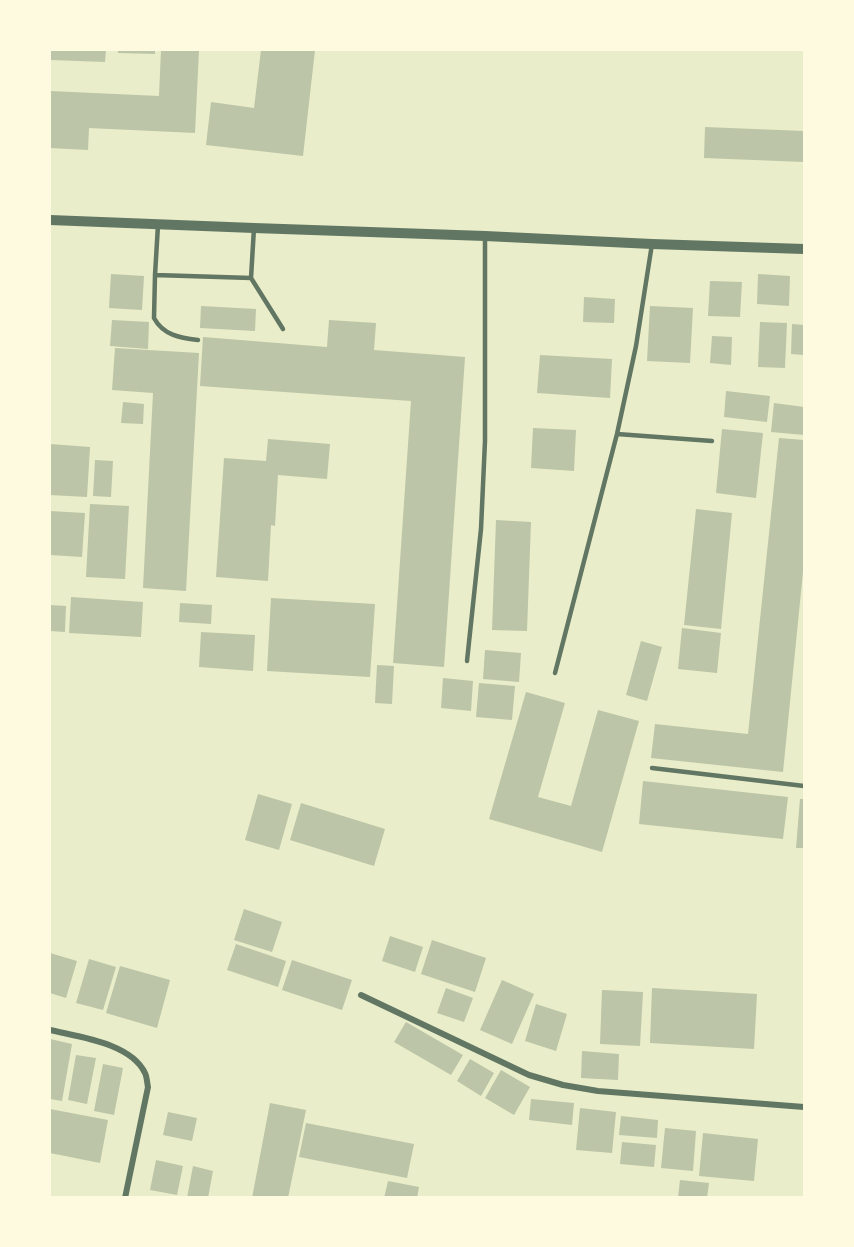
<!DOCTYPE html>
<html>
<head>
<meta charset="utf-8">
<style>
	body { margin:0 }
	#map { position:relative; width:854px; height:1247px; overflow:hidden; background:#e9edc9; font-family:"PT Sans Narrow",sans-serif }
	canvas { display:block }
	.frame { position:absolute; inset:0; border:51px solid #fefae0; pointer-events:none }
</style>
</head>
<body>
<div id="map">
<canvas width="854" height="1247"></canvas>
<div class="frame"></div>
</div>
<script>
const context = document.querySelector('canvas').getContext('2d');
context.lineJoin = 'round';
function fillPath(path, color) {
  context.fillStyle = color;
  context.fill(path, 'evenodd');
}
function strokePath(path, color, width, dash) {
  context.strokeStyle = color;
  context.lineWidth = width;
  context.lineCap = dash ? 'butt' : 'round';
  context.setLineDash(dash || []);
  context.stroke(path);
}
fillPath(new Path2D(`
	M51,50H106L105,62L51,60Z
	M118,50H155V54L118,53Z
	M161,50H199L195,133L89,128L88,150L50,148V91L159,96Z
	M261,50H315L303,156L206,145L211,102L254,108Z
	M705,127L804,131V162L704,158Z
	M111,274L144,276L142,310L109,308Z
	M758,274L790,276L789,306L757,304Z
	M710,281L742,282L740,317L708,316Z
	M584,297L615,299L614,323L583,322Z
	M201,306L256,309L255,331L200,328Z
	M650,306L693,308L690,363L647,361Z
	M112,320L149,322L148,349L110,346Z
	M329,320L376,323L374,350L465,357L444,667L393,663L411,401L200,386L203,337L327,347Z
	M760,322L787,323L785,368L758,367Z
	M792,324L804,325V355L791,354Z
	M712,336L732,337L731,365L710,363Z
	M115,348L199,353L186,591L143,588L153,393L112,390Z
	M540,355L612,359L610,398L537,393Z
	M726,391L770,396L767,422L724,417Z
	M123,402L144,404L143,424L121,423Z
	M774,403L804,407V435L771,432Z
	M533,428L576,430L574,471L531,468Z
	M722,429L763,433L756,498L716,493Z
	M779,438L804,440V562L783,772L651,758L655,724L748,734Z
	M268,439L330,444L327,479L278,475L275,526L271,525L268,581L216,577L224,458L266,461Z
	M50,444L90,447L87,497L50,495Z
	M95,460L113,461L111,497L93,496Z
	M90,504L129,506L125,579L86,577Z
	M696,509L732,513L721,629L684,625Z
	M50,511L85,513L82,557L50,555Z
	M496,520L531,522L527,631L492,630Z
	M71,597L143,602L141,637L69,633Z
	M271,598L375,604L370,677L267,671Z
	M180,603L212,605L211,624L179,622Z
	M50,605L66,606L65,632L50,631Z
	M682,628L721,633L717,673L678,669Z
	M201,632L255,635L253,671L199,667Z
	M641,641L662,647L647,701L626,695Z
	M485,650L521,653L519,682L483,679Z
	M377,665L394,666L392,704L375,703Z
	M443,678L473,681L471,711L441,708Z
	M479,683L515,686L512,720L476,717Z
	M526,692L565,703L538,797L571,806L598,710L639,721L602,852L489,819Z
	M643,781L788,797L783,839L639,824Z
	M258,794L292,804L279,850L245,840Z
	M800,799H804V848H796Z
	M301,803L385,829L374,866L290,840Z
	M244,909L282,922L272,952L234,940Z
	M390,936L423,947L415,972L382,961Z
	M432,940L486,958L475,992L421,974Z
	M236,944L286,961L278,987L227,970Z
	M50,953L77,961L66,998L50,993Z
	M89,959L116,967L103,1010L76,1003Z
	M292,960L352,980L342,1010L282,990Z
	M120,966L170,980L157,1028L106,1013Z
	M502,980L534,994L512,1044L480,1030Z
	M446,988L473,998L464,1022L437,1013Z
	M652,988L757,994L754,1049L650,1043Z
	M602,990L643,992L640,1046L600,1044Z
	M536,1004L567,1014L556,1051L525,1041Z
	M406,1022L463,1055L451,1075L394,1042Z
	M50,1039L72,1044L62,1101L50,1099Z
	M582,1051L619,1054L618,1080L581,1078Z
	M76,1055L96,1058L87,1104L68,1100Z
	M470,1059L494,1073L481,1096L457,1081Z
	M103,1064L123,1068L114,1115L94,1111Z
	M501,1070L530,1087L514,1115L485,1098Z
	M531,1099L574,1103L572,1125L529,1120Z
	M270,1103L306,1110L288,1198H252Z
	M580,1108L616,1112L612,1153L576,1150Z
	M50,1109L108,1120L100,1163L50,1153Z
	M168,1112L197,1118L192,1141L163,1135Z
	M621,1116L658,1120L657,1138L619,1135Z
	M306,1123L414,1144L407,1178L299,1157Z
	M665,1128L696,1131L693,1171L661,1168Z
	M703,1133L758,1139L754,1181L699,1176Z
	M622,1142L656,1145L654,1167L620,1164Z
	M156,1160L183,1166L177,1195L150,1190Z
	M193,1166L213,1171L208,1198H187Z
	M680,1180L709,1183L707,1198H678Z
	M388,1181L419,1187L417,1198H384Z`), '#bcc5a7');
strokePath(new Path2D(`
	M254,228L251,278L283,329
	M155,275L158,225
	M198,340C180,338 163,335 154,318L155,275L251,278
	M617,434L712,441
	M467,661L481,529L485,441V236
	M555,673L617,434L636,346L652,244
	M652,768L804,786`), '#617663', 4.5);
strokePath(new Path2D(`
	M361,995L529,1075L563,1085L598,1091L804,1107
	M50,1030C79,1037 131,1043 145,1073C147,1077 147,1083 148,1087L125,1198`), '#617663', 6);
strokePath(new Path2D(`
	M50,220L254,228L485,236L652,244L804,249`), '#617663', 10);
</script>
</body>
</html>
